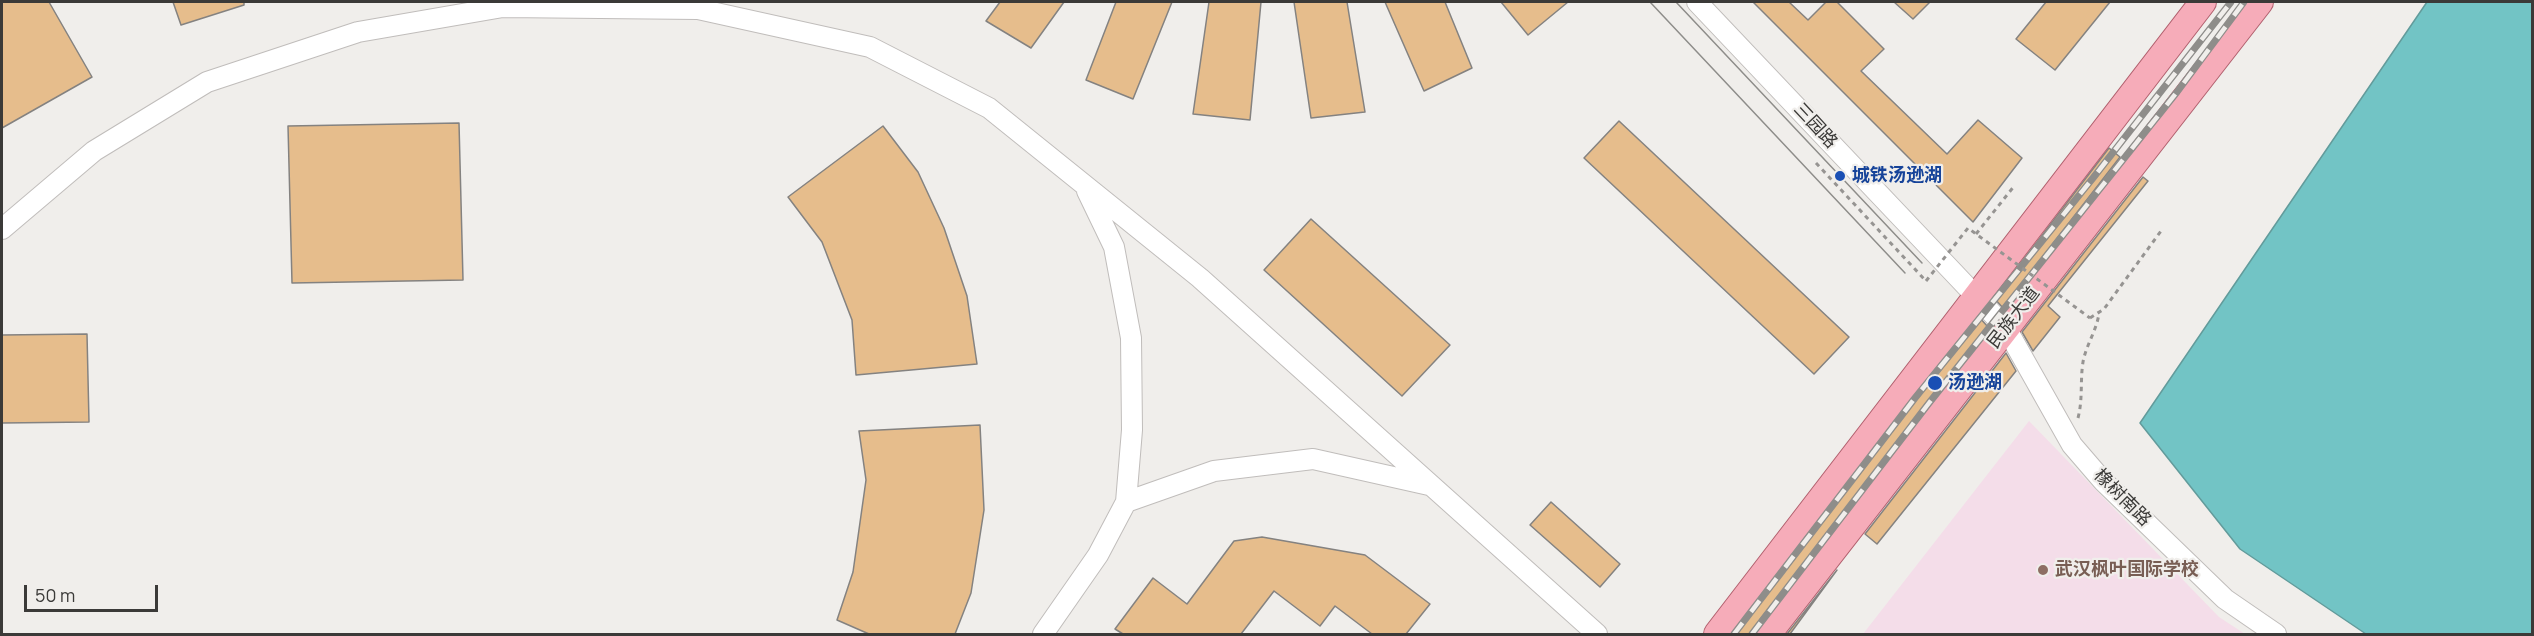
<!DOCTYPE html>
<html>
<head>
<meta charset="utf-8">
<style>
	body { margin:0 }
	#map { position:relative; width:2534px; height:636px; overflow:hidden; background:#f0eeeb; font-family:Manrope,sans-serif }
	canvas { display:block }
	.frame { position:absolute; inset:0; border:3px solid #3b3a38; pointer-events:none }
	.scale { position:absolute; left:24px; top:585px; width:134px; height:27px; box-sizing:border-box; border:3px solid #3b3a38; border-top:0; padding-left:8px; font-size:18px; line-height:21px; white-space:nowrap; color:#3b3a38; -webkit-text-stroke:4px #f0eeeb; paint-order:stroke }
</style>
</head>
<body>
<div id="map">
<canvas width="2534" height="636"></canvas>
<div class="frame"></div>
<div class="scale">50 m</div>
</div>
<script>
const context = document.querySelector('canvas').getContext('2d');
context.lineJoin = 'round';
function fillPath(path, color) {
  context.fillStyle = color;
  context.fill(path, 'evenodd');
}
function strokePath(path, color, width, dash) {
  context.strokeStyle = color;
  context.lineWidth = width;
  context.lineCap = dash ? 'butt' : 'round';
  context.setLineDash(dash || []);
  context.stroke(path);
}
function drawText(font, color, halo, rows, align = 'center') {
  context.font = font + ' Manrope,"Noto Sans SC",sans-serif';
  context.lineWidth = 4.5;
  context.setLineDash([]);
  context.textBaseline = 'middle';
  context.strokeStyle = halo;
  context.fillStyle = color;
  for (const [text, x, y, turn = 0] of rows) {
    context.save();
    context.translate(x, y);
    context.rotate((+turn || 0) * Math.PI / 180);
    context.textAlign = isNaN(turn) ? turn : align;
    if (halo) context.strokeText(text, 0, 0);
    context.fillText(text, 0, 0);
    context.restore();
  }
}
fillPath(new Path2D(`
	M2029,421L2219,617L2245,634H1863Z`), '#f4dde9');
const water = new Path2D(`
	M2427,2H2532V634H2366L2240,549L2140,423Z`);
fillPath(water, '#72c4c5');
strokePath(water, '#629b9b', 1.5);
const building = new Path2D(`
	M2,2H49L92,77L2,128Z
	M173,2H244V5L181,25Z
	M1000,2H1064L1031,48L986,21Z
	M1116,2H1172L1133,99L1086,80Z
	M1209,2H1261L1250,120L1193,114Z
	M1294,2H1347L1365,112L1311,118Z
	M1385,2H1445L1472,68L1424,91Z
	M1501,2H1568L1528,35Z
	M1753,2H1789L1808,20L1826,2H1837L1884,49L1861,71L1947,154L1978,120L2022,158L1973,222Z
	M1894,2H1930L1913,19Z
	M2046,2H2110L2055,70L2016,39Z
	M1619,121L1849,337L1814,374L1584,158Z
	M459,123L463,280L292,283L288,126Z
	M883,126L918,172L944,228L967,296L977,364L856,375L852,320L822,242L788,197Z
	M2109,148L2120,157L2003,308L1994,298Z
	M2143,177L2148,181L2048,306L2060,317L2033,351L2022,332Z
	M1311,219L1450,345L1402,396L1264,270Z
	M1979,317L1988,327L1756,625L1753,634H1736Z
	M87,334L89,422L2,423V335Z
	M2006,353L2016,371L1877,544L1865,534Z
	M980,425L984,510L971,593L955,634H869L837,620L853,572L866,480L859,431Z
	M1551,502L1620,564L1600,587L1530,525Z
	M1262,537L1365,555L1430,604L1406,634H1372L1335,606L1320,626L1274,591L1241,634H1123L1115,629L1153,578L1187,604L1234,541Z
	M1837,570L1790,634H1787Z`);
fillPath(building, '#e6bd8c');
strokePath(building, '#848280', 1.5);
const minor = new Path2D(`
	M1697,2L2006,328L2072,445L2103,481L2225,599L2276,634
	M1087,191L1114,247L1131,338L1132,430L1126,502L1214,471L1313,459L1429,485
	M2,229L94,151L207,82L358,32L503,7L698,9L870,47L989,108L1200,278L1597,634
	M1043,634L1098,555L1126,502`);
const major = new Path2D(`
	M1717,634L2203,2
	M1768,634L2260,2`);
strokePath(minor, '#c0bdbb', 22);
strokePath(major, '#b1606e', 28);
strokePath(new Path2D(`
	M1816,163L1926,281
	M1976,234L2015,185
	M2090,318L2104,309L2161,231
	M2078,418C2083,399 2080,381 2083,362C2086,345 2097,330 2099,313`), '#969492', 3, [4.5, 4.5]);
strokePath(minor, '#fff', 20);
strokePath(major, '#f6acb9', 26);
strokePath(new Path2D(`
	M1650,2L1905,273
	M1676,2L1922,263`), '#8e8d8a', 1.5);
const rail = new Path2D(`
	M1734,634L1915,398L2093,178L2231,2
	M1752,634L1929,403L2177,92L2244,2`);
strokePath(rail, '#8e8d8a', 7);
strokePath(rail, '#f0eeeb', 4.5, [14]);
strokePath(new Path2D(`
	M1926,281L1968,228L2090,318`), '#969492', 3, [4.5, 4.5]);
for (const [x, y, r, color] of [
	[1840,176,6,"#1a4fb4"],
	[1935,383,8,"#1a4fb4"],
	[2043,570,6,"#8d6e63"]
]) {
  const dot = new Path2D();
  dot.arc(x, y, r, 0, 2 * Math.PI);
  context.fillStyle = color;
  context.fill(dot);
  strokePath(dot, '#f0eeeb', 2);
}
drawText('18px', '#3b3a38', '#f0eeeb', [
	["三园路",1815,126,47],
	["民族大道",2014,318,-52],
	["橡树南路",2122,498,45]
]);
drawText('bold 18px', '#164399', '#f0eeeb', [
	["城铁汤逊湖",1852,176],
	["汤逊湖",1948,383]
], 'left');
drawText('bold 18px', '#785e54', '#f0eeeb', [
	["武汉枫叶国际学校",2055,570]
], 'left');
</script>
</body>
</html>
